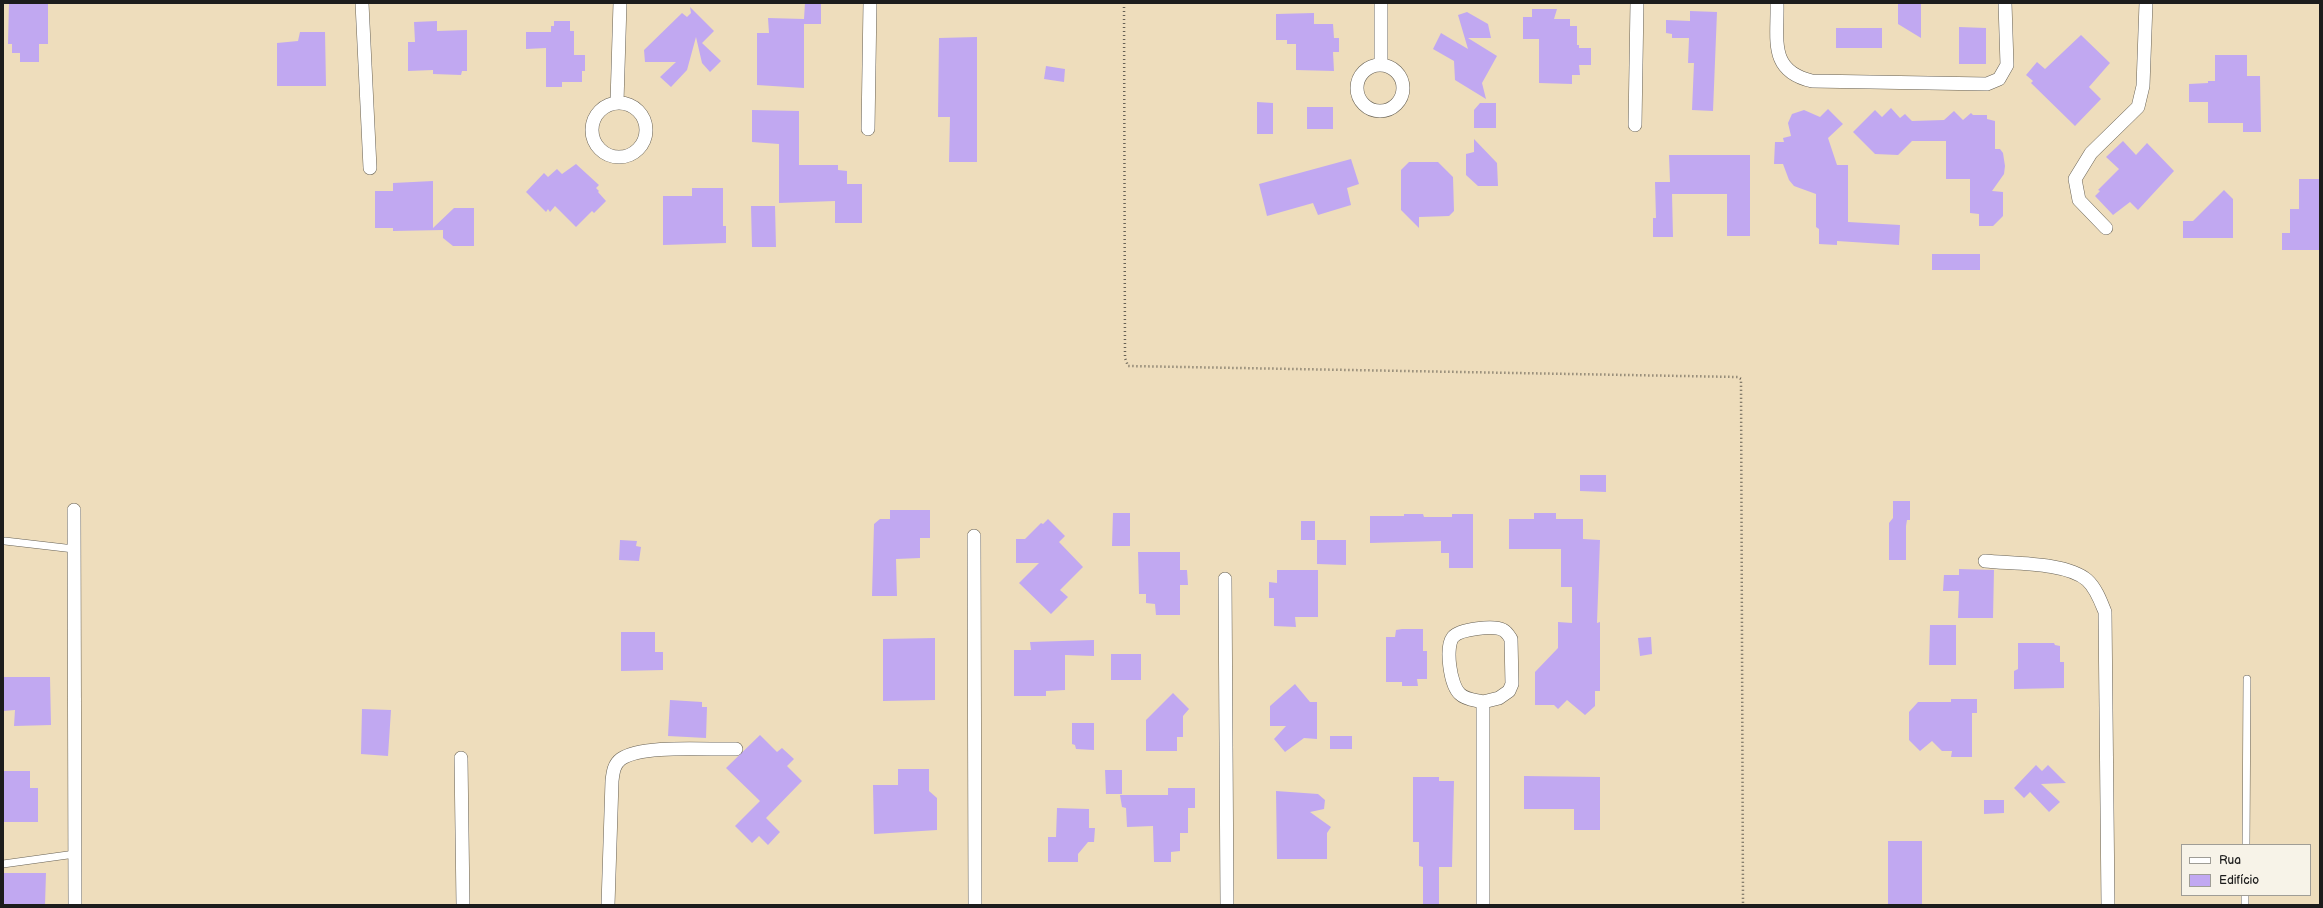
<!DOCTYPE html>
<html>
<head>
<meta charset="utf-8">
<style>
	body { margin:0 }
	#map { position:relative; width:2323px; height:908px; overflow:hidden; background:#eeddbc; font-family:"Balsamiq Sans",sans-serif }
	canvas { display:block }
	.frame { position:absolute; inset:0; border:4px solid #1c1c1c; pointer-events:none }
	.legend { position:absolute; left:2181px; top:844px; width:130px; height:52px; box-sizing:border-box; background:#f7f3e8; border:1px solid #9f9d96; margin:0; padding:5px 7px; list-style:none; font-size:12px; color:#1c1c1c }
	.legend li { display:flex; align-items:center; gap:8px; height:20px }
	.legend b { width:20px; border:1px solid #9f9d96 }
</style>
</head>
<body>
<div id="map">
<canvas width="2323" height="908"></canvas>
<div class="frame"></div>
<ul class="legend">
<li><b style="height:5px;background:#fff"></b>Rua</li>
<li><b style="height:11px;background:#c1a8f1"></b>Edifício</li>
</ul>
</div>
<script>
const context = document.querySelector('canvas').getContext('2d');
context.lineJoin = 'round';
function fillPath(path, color) {
  context.fillStyle = color;
  context.fill(path, 'evenodd');
}
function strokePath(path, color, width, dash) {
  context.strokeStyle = color;
  context.lineWidth = width;
  context.lineCap = dash ? 'butt' : 'round';
  context.setLineDash(dash || []);
  context.stroke(path);
}
fillPath(new Path2D(`
	M9,3H48V44H39V62H20V53H12V44H8Z
	M805,3H821V24H804V88L757,85V33H769L768,18L804,19Z
	M1898,3H1921V38L1898,24Z
	M690,7L714,31L702,43L721,61L710,72L702,63L696,37L687,70L671,87L660,77L676,62H645L644,50L682,13L687,17L691,13Z
	M1532,9H1557L1554,19H1570V26H1577V45H1579V48H1591V65H1579L1580,75H1572V84L1539,83V39H1523V17H1532Z
	M1690,11L1717,12L1713,111L1692,110L1694,63H1688L1689,38H1672V34L1666,33V20L1690,21Z
	M1467,12L1488,24L1491,38H1468L1497,56L1482,83L1486,99L1455,80L1454,61L1433,49L1441,33L1468,49L1458,15Z
	M1314,13V24H1333L1334,38H1339V52H1333L1334,71L1296,70V44H1287V40H1276V14Z
	M437,21V31L467,30V71H462L461,75L433,74V70L408,71V42H415L414,22Z
	M554,21H570V31H574V55H585V71H582V82H562V87H546V48L526,49V32H551V26H554Z
	M1959,27L1986,28V64H1959Z
	M1836,28H1882V48H1836Z
	M300,32H325L326,86H277V43L298,41Z
	M2081,35L2110,63L2089,87L2101,99L2075,126L2031,83L2033,81L2026,75L2037,62L2045,69Z
	M977,37V162H949L950,117H938L939,38Z
	M2215,55H2247V76H2260L2261,132H2243V123H2208V102H2189V84L2208,83V81H2215Z
	M1046,66L1065,69L1064,82L1044,79Z
	M1257,102L1273,103V134H1257Z
	M1480,103H1496V128H1474V110Z
	M1307,107H1333V129H1307Z
	M1891,108L1900,118L1905,114L1912,121L1944,120L1954,111L1963,120L1971,113L1973,115H1987V119L1995,121V149H2000L2003,153L2005,166L2004,174L1992,191L2003,192V216L1993,226H1979V214L1970,213V179H1946V141H1912L1898,155L1875,154L1853,132L1875,110L1882,117Z
	M1828,109L1843,124L1828,138L1837,165H1848V222L1900,225L1899,245L1837,241V245L1819,244V229L1816,227V194L1794,186L1789,180L1783,164H1774L1775,142H1784L1783,138L1791,136L1788,123L1792,114L1804,110L1820,117Z
	M752,110L799,111V165H838V170L847,171V184H862V223H835V201L779,203V144L752,142Z
	M1474,139L1497,163L1498,186H1478L1466,175V154L1474,152Z
	M2123,141L2136,155L2147,143L2174,171L2138,210L2130,202L2113,215L2095,196L2100,191L2098,190L2119,169L2106,157Z
	M1669,155H1750V236H1727V194H1672L1673,237H1653V218H1656L1655,182H1670Z
	M1351,159L1359,184L1347,188L1351,205L1318,215L1313,203L1267,216L1259,184Z
	M1409,162H1438L1453,177L1454,211L1449,216L1419,217V228L1401,210V170Z
	M576,164L599,185L596,188L599,191L598,192L606,201L594,213L592,211L576,227L555,206L550,212L548,209L546,212L526,192L544,173L548,177L557,169L562,174Z
	M2299,179H2320V250H2282V233H2290V209H2299Z
	M433,181V228L454,208H474V246H453L443,238V230L393,231V228H375V191H393V183Z
	M692,188H723V226H726V243L663,245V196H692Z
	M2224,190L2233,199V238H2183V221H2193Z
	M751,206H775L776,247H752Z
	M1932,254H1980V270H1932Z
	M1580,475H1606V492L1580,491Z
	M1893,501H1910V520H1907L1906,526V560H1889V523L1893,518Z
	M890,510H930V538H920V558L896,559L897,596H872L874,524L880,519H890Z
	M1113,513H1130V546H1112Z
	M1534,513H1556V519H1583V539L1600,540L1597,623L1600,622V691H1595V706L1585,715L1567,700L1558,709L1554,705H1535V672L1558,648V622L1572,623V587H1561V549H1509V519H1534Z
	M1404,514H1423L1424,517H1452V514H1473V568H1449V553H1441V541L1370,543V516H1404Z
	M1048,519L1065,536L1059,542L1083,567L1060,590L1068,597L1051,614L1019,583L1039,563H1016V539H1025L1041,523L1043,524Z
	M1301,521H1315V540H1301Z
	M620,540L637,541L636,546L641,547L639,561L619,560Z
	M1317,540H1346V565L1317,564Z
	M1138,552H1180V570H1187L1188,585H1180V615H1156L1155,604L1146,603V594H1139Z
	M1959,569L1994,570L1993,618H1958L1959,591H1943L1944,575H1959Z
	M1277,570H1318V617H1295L1296,627L1274,626V598H1269V582L1277,583Z
	M1930,625H1956V665H1929Z
	M1402,629H1423V651H1427V679H1417L1418,686H1402V682H1386V637H1395L1396,630Z
	M621,632H655V652H663V670L621,671Z
	M1651,637L1652,654L1640,656L1638,638Z
	M935,638V700L883,701V639Z
	M1094,640V656L1065,655V690L1046,691V696H1014V650H1031L1030,642Z
	M2018,643H2054L2055,645L2060,646V662H2064V688L2014,689V671L2018,669Z
	M1111,654H1141V680H1111Z
	M3,677H50L51,725L14,726L15,710L3,711Z
	M1295,684L1310,702H1317V739L1304,738L1285,752L1274,739L1286,726H1270V706Z
	M1173,693L1189,709L1183,716V737H1177V751H1146V720Z
	M1951,699H1977V713H1972V757H1951L1952,751H1942L1932,741L1920,751L1909,740V712L1918,702H1951Z
	M670,700L702,702V707H707L706,738L668,736Z
	M362,709L391,710L388,756L361,754Z
	M1072,723H1094V750L1076,749L1075,745L1072,744Z
	M760,735L777,752L782,748L794,759L787,766L802,781L766,818L780,832L768,845L759,836L752,843L735,826L760,801L726,768Z
	M1330,736H1352V749H1330Z
	M2036,765L2042,771L2048,765L2066,783L2041,784L2060,802L2049,812L2030,792L2024,798L2014,788Z
	M898,769H929V791L937,798V830L874,834L873,785H898Z
	M1105,770H1122V794H1106Z
	M3,771H30V788H38V822H3Z
	M1524,776L1600,777V830H1574V809H1524Z
	M1413,777H1439V781H1454L1452,867H1439V905H1423V867L1419,866V842H1413Z
	M1168,788H1195V808H1188V833H1180V851L1171,852V862H1154L1153,826L1127,827L1126,808L1122,807L1120,795H1168Z
	M1276,791L1318,794L1325,800L1324,809L1310,812L1331,827L1327,833V859H1277Z
	M1984,800H2004V813L1984,814Z
	M1057,808L1089,809V828H1095L1094,842H1088L1078,854V862H1048V837H1056Z
	M1888,841H1922V905H1888Z
	M3,873H46L45,905H3Z`), '#c1a8f1');
const service = new Path2D(`
	M5,541L74,549
	M2246,845L2247,679
	M3,864L75,854
	M2245,905V895`);
const minor = new Path2D(`
	M362,3L370,168
	M1777,3C1778,39 1768,71 1812,81L1987,84L1999,79L2007,65L2005,3
	M1381,64V3
	M1357 88a23 23 0 1 1 46 0a23 23 0 1 1-46 0Z
	M617,102L620,3
	M592 130a27 27 0 1 1 54 0a27 27 0 1 1-54 0Z
	M1635,125L1637,3
	M868,129L870,3
	M2106,228L2079,200L2075,179L2091,153L2138,107L2143,86L2146,3
	M74,510L75,905
	M974,536L975,905
	M1985,561C2013,564 2066,562 2087,580C2096,588 2101,602 2105,612L2108,905
	M1225,579L1227,905
	M461,758L463,905
	M608,905L612,781C613,772 614,764 621,759C642,744 709,750 736,749
	M1483,905V702C1476,700 1466,700 1460,694C1450,685 1445,647 1453,637C1460,629 1494,625 1503,630C1507,632 1509,636 1511,639L1512,684L1509,691L1499,698L1483,702`);
strokePath(service, '#666054', 8);
strokePath(minor, '#666054', 14);
strokePath(new Path2D(`
	M1124,3L1125,358L1128,366L1738,377L1741,379L1743,905`), '#666054', 2.5, [1, 3]);
strokePath(service, '#fff', 7);
strokePath(minor, '#fff', 13);
</script>
</body>
</html>
